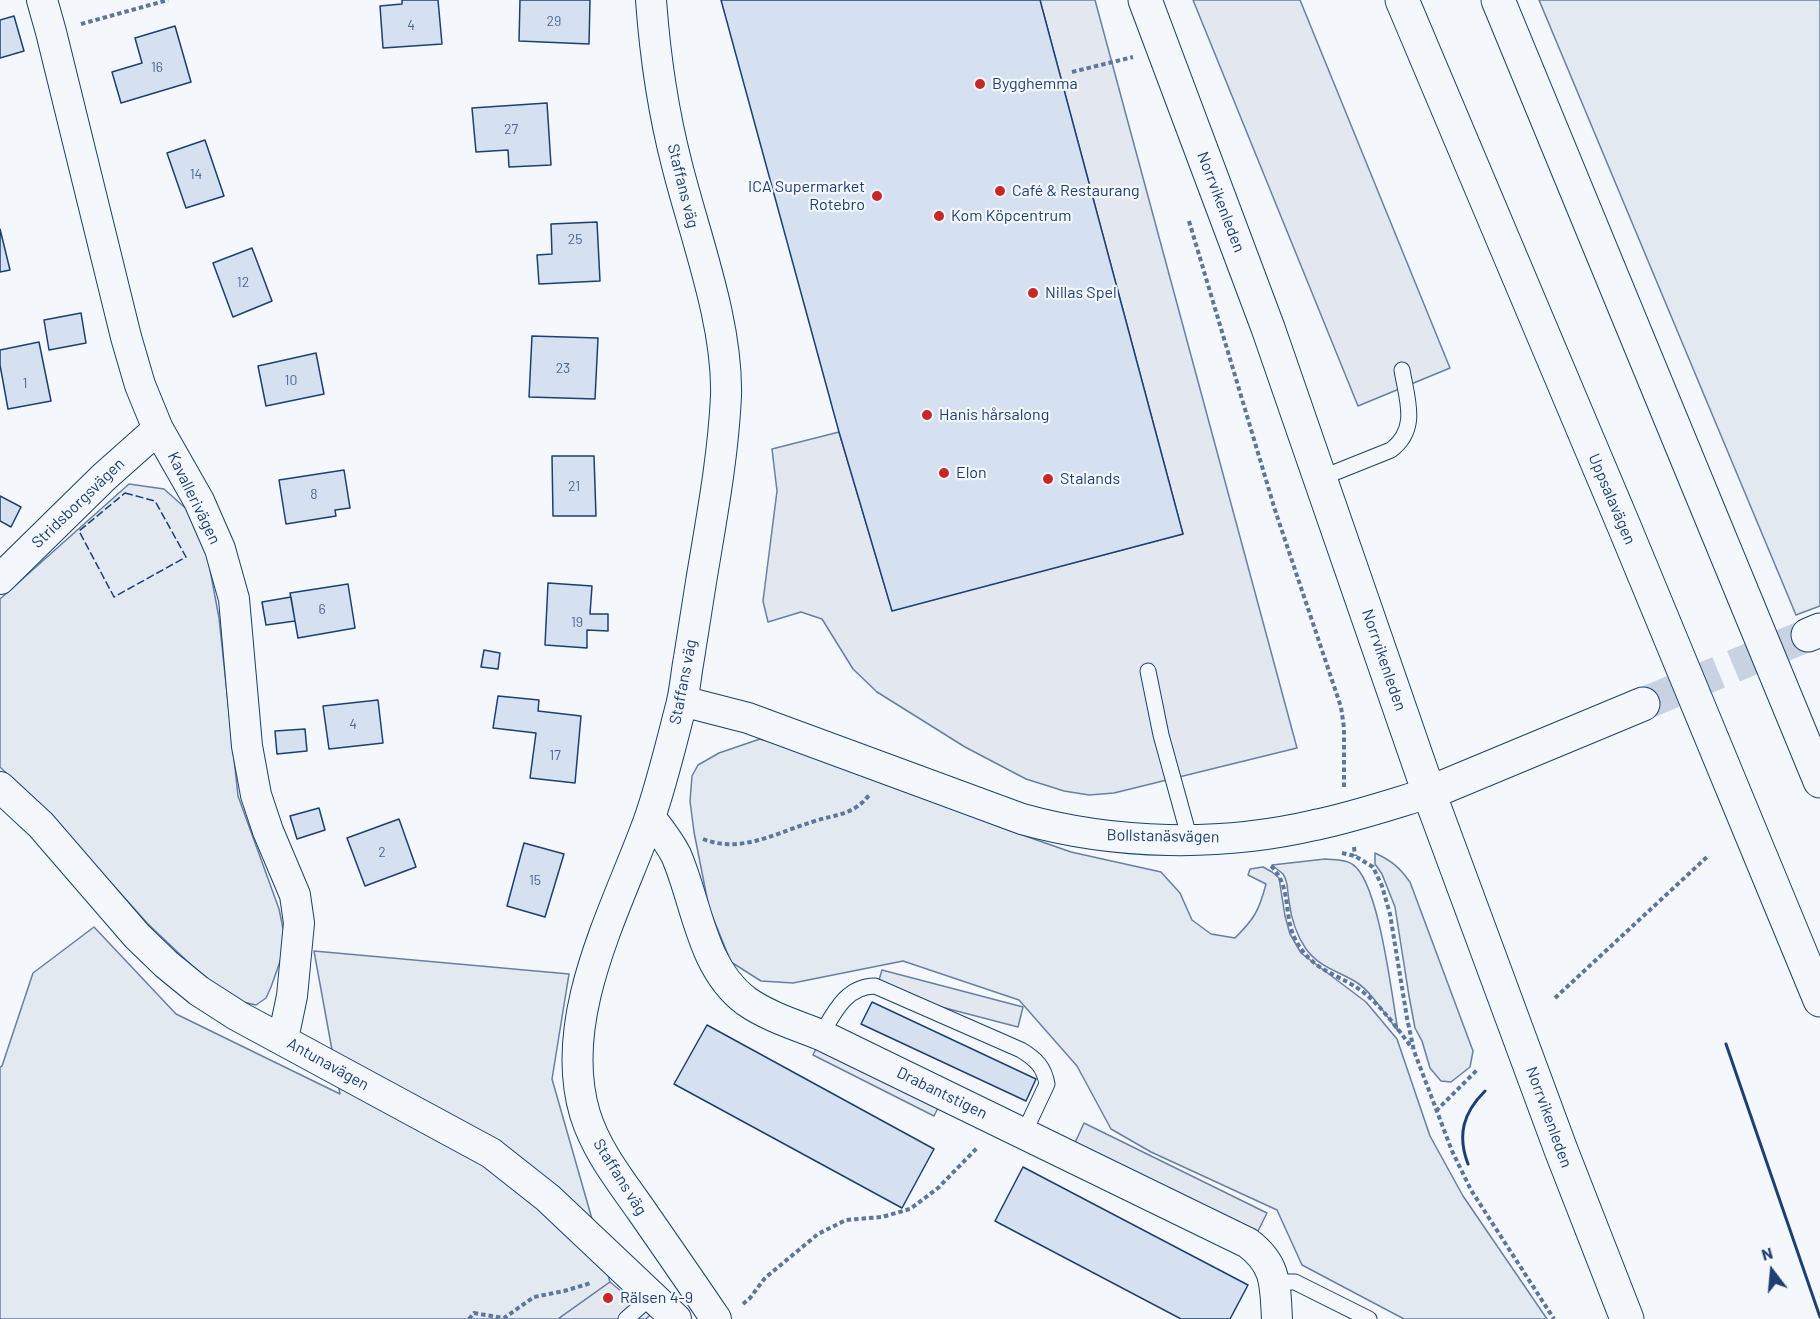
<!DOCTYPE html>
<html>
<head>
<meta charset="utf-8">
<style>
	body { margin:0 }
	#map { position:relative; width:1820px; height:1319px; overflow:hidden; background:#f4f7fb; font-family:Barlow,sans-serif }
	canvas { display:block }
	.north { position:absolute; left:1742px; top:1241px; width:60px; height:60px; -webkit-text-stroke:4px #f4f7fb; paint-order:stroke; rotate:344deg; font-size:16px; font-weight:700; line-height:24px; text-align:center; color:#1d3f73 }
	.north::after { content:''; display:block; margin:auto; width:21px; height:27px; background:#1d3f73; clip-path:polygon(50% 0,100% 100%,50% 72%,0 100%) }
</style>
</head>
<body>
<div id="map">
<canvas width="1820" height="1319"></canvas>
<div class="north">N</div>
</div>
<script>
const context = document.querySelector('canvas').getContext('2d');
context.lineJoin = 'round';
function fillPath(path, color) {
  context.fillStyle = color;
  context.fill(path, 'evenodd');
}
function strokePath(path, color, width, dash) {
  context.strokeStyle = color;
  context.lineWidth = width;
  context.lineCap = dash ? 'butt' : 'round';
  context.setLineDash(dash || []);
  context.stroke(path);
}
function drawText(font, color, halo, rows, align = 'center') {
  context.font = font + ' Barlow,sans-serif';
  context.lineWidth = 4.5;
  context.setLineDash([]);
  context.textBaseline = 'middle';
  context.strokeStyle = halo;
  context.fillStyle = color;
  for (const [text, x, y, turn = 0] of rows) {
    context.save();
    context.translate(x, y);
    context.rotate((+turn || 0) * Math.PI / 180);
    context.textAlign = isNaN(turn) ? turn : align;
    if (halo) context.strokeText(text, 0, 0);
    context.fillText(text, 0, 0);
    context.restore();
  }
}
const green = new Path2D(`
	M1539,0H1820V606L1796,615Z
	M129,484L164,489L191,513L208,559L219,618L238,796L279,909L284,933L283,953L271,987L266,998L256,1005L226,998L148,924L60,826L0,767V599Z
	M760,739L784,745L1011,831L1071,852L1161,872L1180,893L1192,920L1211,934L1235,938C1254,919 1259,911 1266,884L1248,875L1250,869L1263,867L1272,872L1279,878L1285,916L1290,934L1301,953L1366,1002L1397,1039L1430,1136L1463,1196L1547,1319H1404L1302,1265L1277,1210L1151,1152L1111,1129L1077,1066L1019,1000L903,961L793,983L761,981L731,962L709,908L694,832L690,801L692,776L698,765L719,753Z
	M1375,853C1392,861 1399,867 1410,882L1473,1051L1470,1067L1451,1082L1441,1081L1430,1068L1422,1041L1415,1028L1409,996L1395,907L1382,874L1375,864Z
	M1325,859C1333,860 1345,859 1352,864C1379,880 1392,998 1398,1031C1387,1017 1371,991 1356,982C1338,971 1319,967 1306,949C1297,936 1291,917 1289,901C1287,891 1289,883 1283,874C1280,871 1275,868 1272,865Z
	M94,927L176,1014L340,1094L314,951L569,974L552,1079L610,1282L558,1319H0V1067L2,1066L33,973Z`);
fillPath(green, '#e3e9f0');
strokePath(green, '#687fa3', 1.5);
const parking = new Path2D(`
	M1040,0H1095L1297,748L1114,793L1089,795L1064,791L1026,779L965,747L877,692L853,669L822,619L801,612L768,622L763,601L777,491L772,449L839,432L892,610L1183,534Z
	M1193,0H1300L1450,368L1358,406Z
	M882,970L1023,1007L1018,1027L876,990Z
	M818,1044L940,1104L934,1116L813,1055Z
	M1084,1123L1267,1213L1256,1235L1074,1145Z
	M610,1282L650,1315L646,1319H558Z`);
fillPath(parking, '#e3e8f0');
strokePath(parking, '#687fa3', 1.5);
const building = new Path2D(`
	M402,0H438L442,44L383,48L380,6L402,4Z
	M520,0H590L589,44L519,41Z
	M721,0H1040L1183,534L892,611L839,432Z
	M14,16L24,51L0,58V20Z
	M175,26L191,82L121,103L112,72L142,63L135,38Z
	M547,103L551,165L509,167L508,150L476,152L472,108Z
	M205,140L224,196L186,208L167,153Z
	M597,222L600,281L539,284L537,255L552,254L551,224Z
	M0,229L10,270L0,272Z
	M252,248L272,301L233,317L213,263Z
	M81,313L86,343L49,350L44,320Z
	M532,336L598,338L595,399L529,397Z
	M39,342L51,401L8,409L0,365V350Z
	M316,353L324,394L266,406L258,366Z
	M552,456H594L596,516H553Z
	M344,470L350,508L335,510L336,516L286,524L279,480Z
	M0,496L21,507L11,527L0,521Z
	M548,583L592,586L590,614H608V631L587,630V648L545,645Z
	M348,584L355,628L298,638L290,593Z
	M291,597L295,621L266,625L262,602Z
	M484,650L500,653L498,669L481,667Z
	M498,696L539,700L538,711L581,716L575,783L530,778L536,733L493,728Z
	M378,700L383,743L329,749L323,706Z
	M305,729L307,751L277,754L275,731Z
	M319,808L325,830L297,839L290,816Z
	M399,819L416,867L365,886L347,838Z
	M524,843L564,854L545,917L507,906Z
	M872,1002L1036,1079L1026,1101L861,1024Z
	M707,1025L934,1149L902,1208L674,1084Z
	M1023,1167L1248,1285L1230,1319H1181L995,1221Z`);
fillPath(building, '#d5e0f0');
strokePath(building, '#1d3f73', 1.5);
strokePath(new Path2D(`
	M1643,704L1808,635`), '#c9d2e0', 33, [33, 16]);
const service = new Path2D(`
	M1321,478L1391,450C1419,429 1407,400 1402,370
	M1148,671L1161,735L1190,840
	M821,1035C834,1013 846,986 875,986L1021,1050C1036,1059 1044,1067 1047,1084L1024,1133
	M1274,1282H1295L1369,1319
	M626,1319L652,1296`);
const minor = new Path2D(`
	M42,0L51,32L126,337L140,385L158,429L199,501L220,549L234,599L247,746L256,795L268,831L295,895L299,923L292,996L283,1039
	M651,0C655,55 663,111 677,165C695,237 728,322 726,396C723,459 711,521 701,582C697,608 693,633 689,658C686,674 685,690 681,706C671,744 662,783 649,820C617,909 556,1017 585,1114C596,1150 620,1180 641,1210C666,1246 691,1282 716,1319
	M0,579L104,477L158,429
	M682,701L748,718L1022,819C1115,845 1221,847 1315,825C1354,817 1392,804 1429,793
	M0,787L41,825L137,936L166,964L199,991L238,1016L491,1153L548,1198L676,1319
	M650,817C659,829 669,841 676,855C697,903 701,967 746,1001C769,1017 796,1025 821,1035L1248,1243C1277,1265 1275,1285 1277,1319`);
const tertiary = new Path2D(`
	M1808,635L1820,630
	M1429,793L1643,704`);
const secondary = new Path2D(`
	M1145,0L1268,328L1429,793L1561,1150L1627,1319`);
const motorway = new Path2D(`
	M1402,0L1624,526L1820,1000
	M1498,0L1820,781`);
strokePath(service, '#1d3f73', 17);
strokePath(minor, '#1d3f73', 32);
strokePath(tertiary, '#1d3f73', 35);
strokePath(secondary, '#1d3f73', 35);
strokePath(motorway, '#1d3f73', 35);
strokePath(new Path2D(`
	M81,24L168,0
	M1072,72L1133,57
	M1189,221L1275,510L1341,707L1344,728V787
	M703,839C740,854 776,833 812,822C835,814 853,816 869,795
	M1354,847L1355,856
	M1342,853L1355,856L1373,867L1382,886L1390,914L1407,1018L1414,1051L1452,1151L1471,1190L1554,1319
	M1271,866C1292,886 1283,915 1295,939C1312,972 1338,973 1363,992C1383,1008 1397,1028 1412,1048
	M1555,998L1708,856
	M1436,1111L1477,1070
	M743,1304L750,1298L765,1278L818,1234L846,1220L882,1217L910,1209L938,1188L978,1147
	M469,1319L474,1313L504,1318L534,1297L564,1291L591,1283`), '#5e769c', 4, [4.5, 3]);
strokePath(service, '#f4f7fb', 15);
strokePath(minor, '#f4f7fb', 30);
strokePath(tertiary, '#f4f7fb', 33);
strokePath(secondary, '#f4f7fb', 33);
strokePath(motorway, '#f4f7fb', 33);
strokePath(new Path2D(`
	M125,493L155,501L186,557L114,597L79,531Z`), '#1d3f73', 1.5, [8, 3]);
strokePath(new Path2D(`
	M1726,1044L1820,1317
	M1468,1164C1457,1135 1463,1113 1485,1091`), '#1d3f73', 3);
for (const [x, y, r, color] of [
	[980,84,6,"#c62828"],
	[1000,191,6,"#c62828"],
	[877,196,6,"#c62828"],
	[939,216,6,"#c62828"],
	[1033,293,6,"#c62828"],
	[927,415,6,"#c62828"],
	[944,473,6,"#c62828"],
	[1048,479,6,"#c62828"],
	[608,1298,6,"#c62828"]
]) {
  const dot = new Path2D();
  dot.arc(x, y, r, 0, 2 * Math.PI);
  context.fillStyle = color;
  context.fill(dot);
  strokePath(dot, '#f4f7fb', 2);
}
drawText('14px', '#4b6792', null, [
	["29",554,21],
	["4",411,25],
	["16",157,67],
	["27",511,129],
	["14",196,174],
	["25",575,239],
	["12",243,282],
	["23",563,368],
	["10",291,380],
	["1",25,383],
	["21",574,486],
	["8",314,494],
	["6",322,609],
	["19",577,622],
	["4",353,724],
	["17",555,755],
	["2",382,852],
	["15",535,880]
]);
drawText('16px', '#1d3f73', '#f4f7fb', [
	["Bygghemma",992,84],
	["ICA Supermarket",865,187,"right"],
	["Rotebro",865,205,"right"],
	["Café & Restaurang",1012,191],
	["Kom Köpcentrum",951,216],
	["Nillas Spel",1045,293],
	["Hanis hårsalong",939,415],
	["Elon",956,473],
	["Stalands",1060,479],
	["Rälsen 4-9",620,1298]
], 'left');
drawText('16px', '#1d3f73', '#f4f7fb', [
	["Staffans väg",683,186,76],
	["Norrvikenleden",1221,202,69],
	["Kavallerivägen",194,498,64],
	["Uppsalavägen",1612,499,67],
	["Stridsborgsvägen",78,503,-44],
	["Norrvikenleden",1384,660,71],
	["Staffans väg",683,682,-79],
	["Bollstanäsvägen",1163,836,1],
	["Antunavägen",328,1064,29],
	["Drabantstigen",942,1093,26],
	["Norrvikenleden",1549,1117,70],
	["Staffans väg",620,1177,58]
]);
</script>
</body>
</html>
